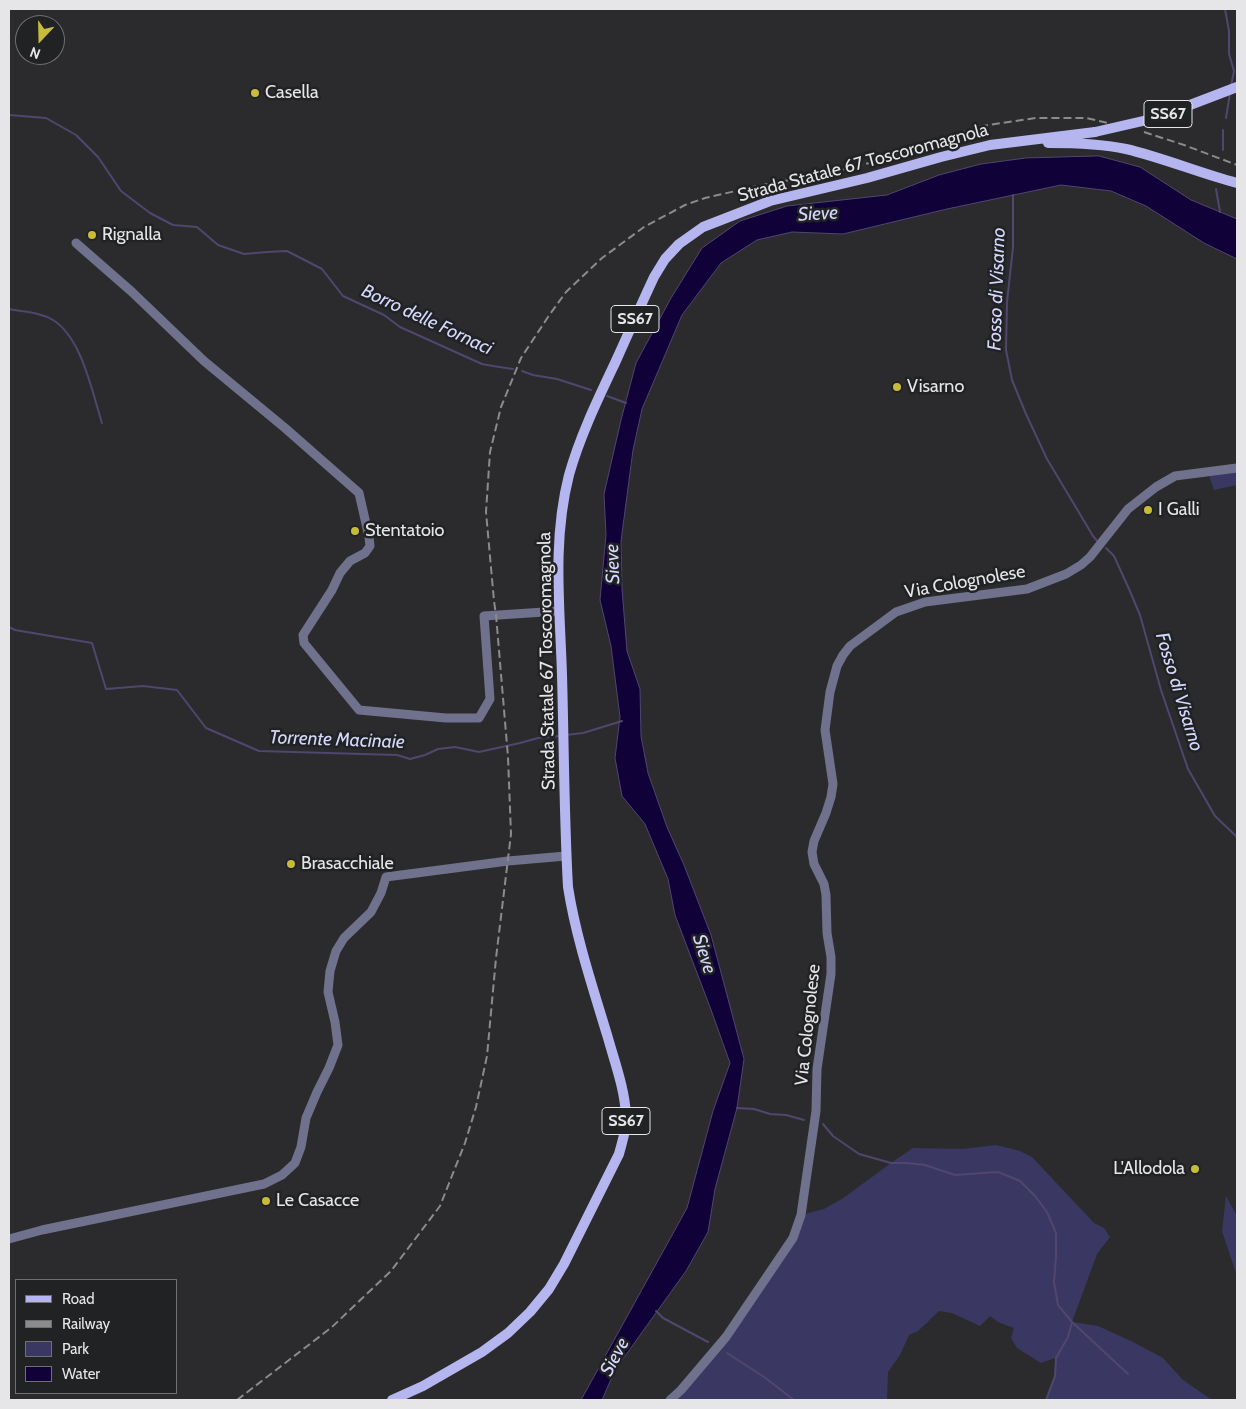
<!DOCTYPE html>
<html>
<head>
<meta charset="utf-8">
<style>
	body { margin:0 }
	#map { position:relative; width:1246px; height:1409px; overflow:hidden; background:#2b2b2e; font-family:Cabin,sans-serif }
	canvas { display:block }
	.frame { position:absolute; inset:0; border:10px solid #e6e6e8; pointer-events:none }
	.legend { position:absolute; left:15px; top:1279px; width:162px; height:115px; box-sizing:border-box; background:#212224; border:1px solid #707072; margin:0; padding:6px 9px; list-style:none; font-size:15px; color:#e6e6e8 }
	.legend li { display:flex; align-items:center; gap:10px; height:25px }
	.legend b { width:25px; border:1px solid #707072 }
	.north { position:absolute; left:15px; top:15px; width:50px; height:50px; box-sizing:border-box; background:#212224; border:1px solid #707072; border-radius:50%; rotate:201deg; font-size:14px; font-weight:700; line-height:20px; text-align:center; color:#e6e6e8 }
	.north::after { content:''; display:block; margin:auto; width:18px; height:22px; background:#c7bb3c; clip-path:polygon(50% 0,100% 100%,50% 72%,0 100%) }
</style>
</head>
<body>
<div id="map">
<canvas width="1246" height="1409"></canvas>
<div class="frame"></div>
<ul class="legend">
<li><b style="height:6px;background:#b5b5f0"></b>Road</li>
<li><b style="height:6px;background:#8b8b8d"></b>Railway</li>
<li><b style="height:14px;background:#3a3863"></b>Park</li>
<li><b style="height:14px;background:#100139"></b>Water</li>
</ul>
<div class="north">N</div>
</div>
<script>
const context = document.querySelector('canvas').getContext('2d');
context.lineJoin = 'round';
function fillPath(path, color) {
  context.fillStyle = color;
  context.fill(path, 'evenodd');
}
function strokePath(path, color, width, dash) {
  context.strokeStyle = color;
  context.lineWidth = width;
  context.lineCap = dash ? 'butt' : 'round';
  context.setLineDash(dash || []);
  context.stroke(path);
}
function drawText(font, color, halo, rows, align = 'center') {
  context.font = font + ' Cabin,sans-serif';
  context.lineWidth = 5;
  context.setLineDash([]);
  context.textBaseline = 'middle';
  context.strokeStyle = halo;
  context.fillStyle = color;
  for (const [text, x, y, turn = 0] of rows) {
    context.save();
    context.translate(x, y);
    context.rotate((+turn || 0) * Math.PI / 180);
    context.textAlign = isNaN(turn) ? turn : align;
    if (halo) context.strokeText(text, 0, 0);
    context.fillText(text, 0, 0);
    context.restore();
  }
}
fillPath(new Path2D(`
	M1237,468V485L1214,490L1208,472Z
	M996,1145L1020,1151L1032,1157L1094,1223L1104,1228L1110,1237L1097,1254L1072,1322L1098,1326L1131,1341L1163,1358L1183,1380L1212,1400H1046L1055,1376V1358L1041,1363L1017,1348L1011,1338L1014,1328L998,1322L990,1316L980,1326L952,1313L939,1311L918,1331L909,1335L900,1355L888,1372L887,1400H670L726,1337L793,1238L801,1215L824,1209L842,1199L891,1163L913,1148L962,1149Z
	M1226,1196L1237,1216V1276L1222,1231Z`), '#3a3863');
const water = new Path2D(`
	M1099,156L1140,167L1191,200L1237,219V259L1204,243L1146,206L1111,191L1061,185L947,209L843,234L792,232L757,240L721,263L682,315L642,409L633,450L621,541L622,589L627,651L640,689L641,736L648,773L667,827L684,865L711,935L744,1059L737,1108L715,1189L708,1232L686,1271L615,1370L602,1400H581L687,1208L713,1111L730,1063L710,1007L675,915L668,879L645,824L622,796L615,758L620,717L611,646L600,600L606,535L604,494L621,420L636,363L671,298L702,248L740,221L787,206L887,195L939,175L981,164L1026,158Z`);
fillPath(water, '#100139');
strokePath(water, '#50466e', 1);
strokePath(new Path2D(`
	M1225,9L1229,31V54L1234,71L1231,86
	M9,115L46,118L76,135L98,157L121,191L150,213L173,225L197,227L218,245L244,254L267,252L287,251L322,269L343,296L384,315L400,327L482,364L493,366L513,369
	M1226,118L1230,93
	M1223,150V130
	M1216,189L1220,212
	M1013,195V247L1007,302L1006,350L1012,380L1026,414L1047,459L1093,536L1098,542
	M9,309C23,312 40,312 53,320C82,338 92,392 102,423
	M522,371L533,375L557,379L591,390
	M607,396L626,403
	M1106,548L1114,556L1129,589L1140,615L1161,690L1188,769L1215,816L1237,837
	M9,627L15,630L92,643L106,689L143,686L177,690L206,728L259,751L397,755L410,759L425,755L438,749L455,747L479,752L520,743L538,738L559,736
	M566,735L583,733L622,721
	M737,1108L754,1109L770,1114L786,1115L804,1120
	M823,1124L833,1136L859,1154L891,1163H907L925,1165L955,1175L998,1172L1020,1181L1035,1196L1047,1212L1056,1233V1257L1054,1282L1058,1305L1072,1322L1068,1337L1056,1358L1055,1376L1046,1400
	M656,1311L663,1318L708,1342
	M1072,1322L1128,1374
	M727,1353L764,1377L794,1400`), '#50466e', 2);
strokePath(new Path2D(`
	M76,243L132,292L204,361L285,428L359,493L369,537L370,546L365,553L350,561L340,573L332,590L303,635L304,643L359,710L446,718H479L490,699L484,616L559,611
	M9,1239L42,1230L264,1184L282,1175L295,1163L301,1147L306,1118L317,1092L329,1068L338,1045L335,1022L328,992L330,971L336,951L344,938L371,912L381,893L386,877L508,861L566,856
	M670,1400L681,1390L726,1337L793,1238L801,1215L816,1111L817,1069L831,974V957L827,933L826,895L824,884L814,864L812,852L814,841L826,813L831,797L833,784L825,730L830,692L837,666L843,655L850,646L896,612L925,602L1027,589L1066,574L1081,565L1090,557L1128,509L1156,487L1175,476L1237,468`), '#70718d', 9);
strokePath(new Path2D(`
	M1048,143C1072,143 1103,144 1126,149C1164,158 1199,173 1237,183
	M392,1400L423,1386L482,1352L508,1333L530,1312L549,1289L564,1264L619,1154C622,1142 627,1129 626,1116C625,1090 615,1063 608,1038C593,988 576,938 568,887C564,816 564,745 562,675C560,608 552,541 569,475C580,436 598,399 615,363C628,334 641,305 654,277L665,259L679,244L703,227L770,201L867,178L941,157L990,145L1095,132`), '#b5b5f0', 10);
strokePath(new Path2D(`
	M1144,132L1184,145L1237,165
	M237,1400L332,1327L391,1271L440,1206L465,1143L476,1107L487,1056L496,958L511,834L508,757L496,615L494,601L486,512L490,452L501,407L521,358L548,317L566,292L602,258L644,227L685,205L705,198L762,185L824,174L882,160L934,141L982,126L1036,118H1086L1108,123`), '#8b8b8d', 2, [8, 4]);
strokePath(new Path2D(`
	M1095,132L1156,118L1237,87`), '#b5b5f0', 10);
for (const [x, y, r, color] of [
	[255,93,5,"#c7bb3c"],
	[92,235,5,"#c7bb3c"],
	[897,387,5,"#c7bb3c"],
	[1148,510,5,"#c7bb3c"],
	[355,531,5,"#c7bb3c"],
	[291,864,5,"#c7bb3c"],
	[1195,1169,5,"#c7bb3c"],
	[266,1201,5,"#c7bb3c"]
]) {
  const dot = new Path2D();
  dot.arc(x, y, r, 0, 2 * Math.PI);
  context.fillStyle = color;
  context.fill(dot);
  strokePath(dot, '#212224', 2);
}
for (const [x, y, w] of [
	[1168,114,48],
	[635,319,48],
	[626,1121,48]
]) {
  const box = new Path2D();
  box.roundRect(x - w / 2, y - 13.5, w, 27, 4);
  context.fillStyle = '#212224';
  context.fill(box);
  strokePath(box, '#e6e6e8', 1);
}
drawText('bold 16px', '#e6e6e8', null, [
	["SS67",1168,114],
	["SS67",635,319],
	["SS67",626,1121]
]);
drawText('18px', '#e6e6e8', '#212224', [
	["Casella",265,93],
	["Rignalla",102,235],
	["Visarno",907,387],
	["I Galli",1158,510],
	["Stentatoio",365,531],
	["Brasacchiale",301,864],
	["L'Allodola",1185,1169,"right"],
	["Le Casacce",276,1201]
], 'left');
drawText('18px', '#e6e6e8', '#212224', [
	["Strada Statale 67 Toscoromagnola",863,163,-15],
	["Via Colognolese",965,582,-10],
	["Strada Statale 67 Toscoromagnola",547,661,-91],
	["Via Colognolese",808,1025,-84]
]);
drawText('italic 19px', '#d6d7fd', '#212224', [
	["Sieve",818,214,-3],
	["Fosso di Visarno",997,289,-88],
	["Borro delle Fornaci",427,320,25],
	["Sieve",613,564,-92],
	["Fosso di Visarno",1179,692,73],
	["Torrente Macinaie",337,740,2],
	["Sieve",704,954,73],
	["Sieve",615,1357,-62]
]);
</script>
</body>
</html>
